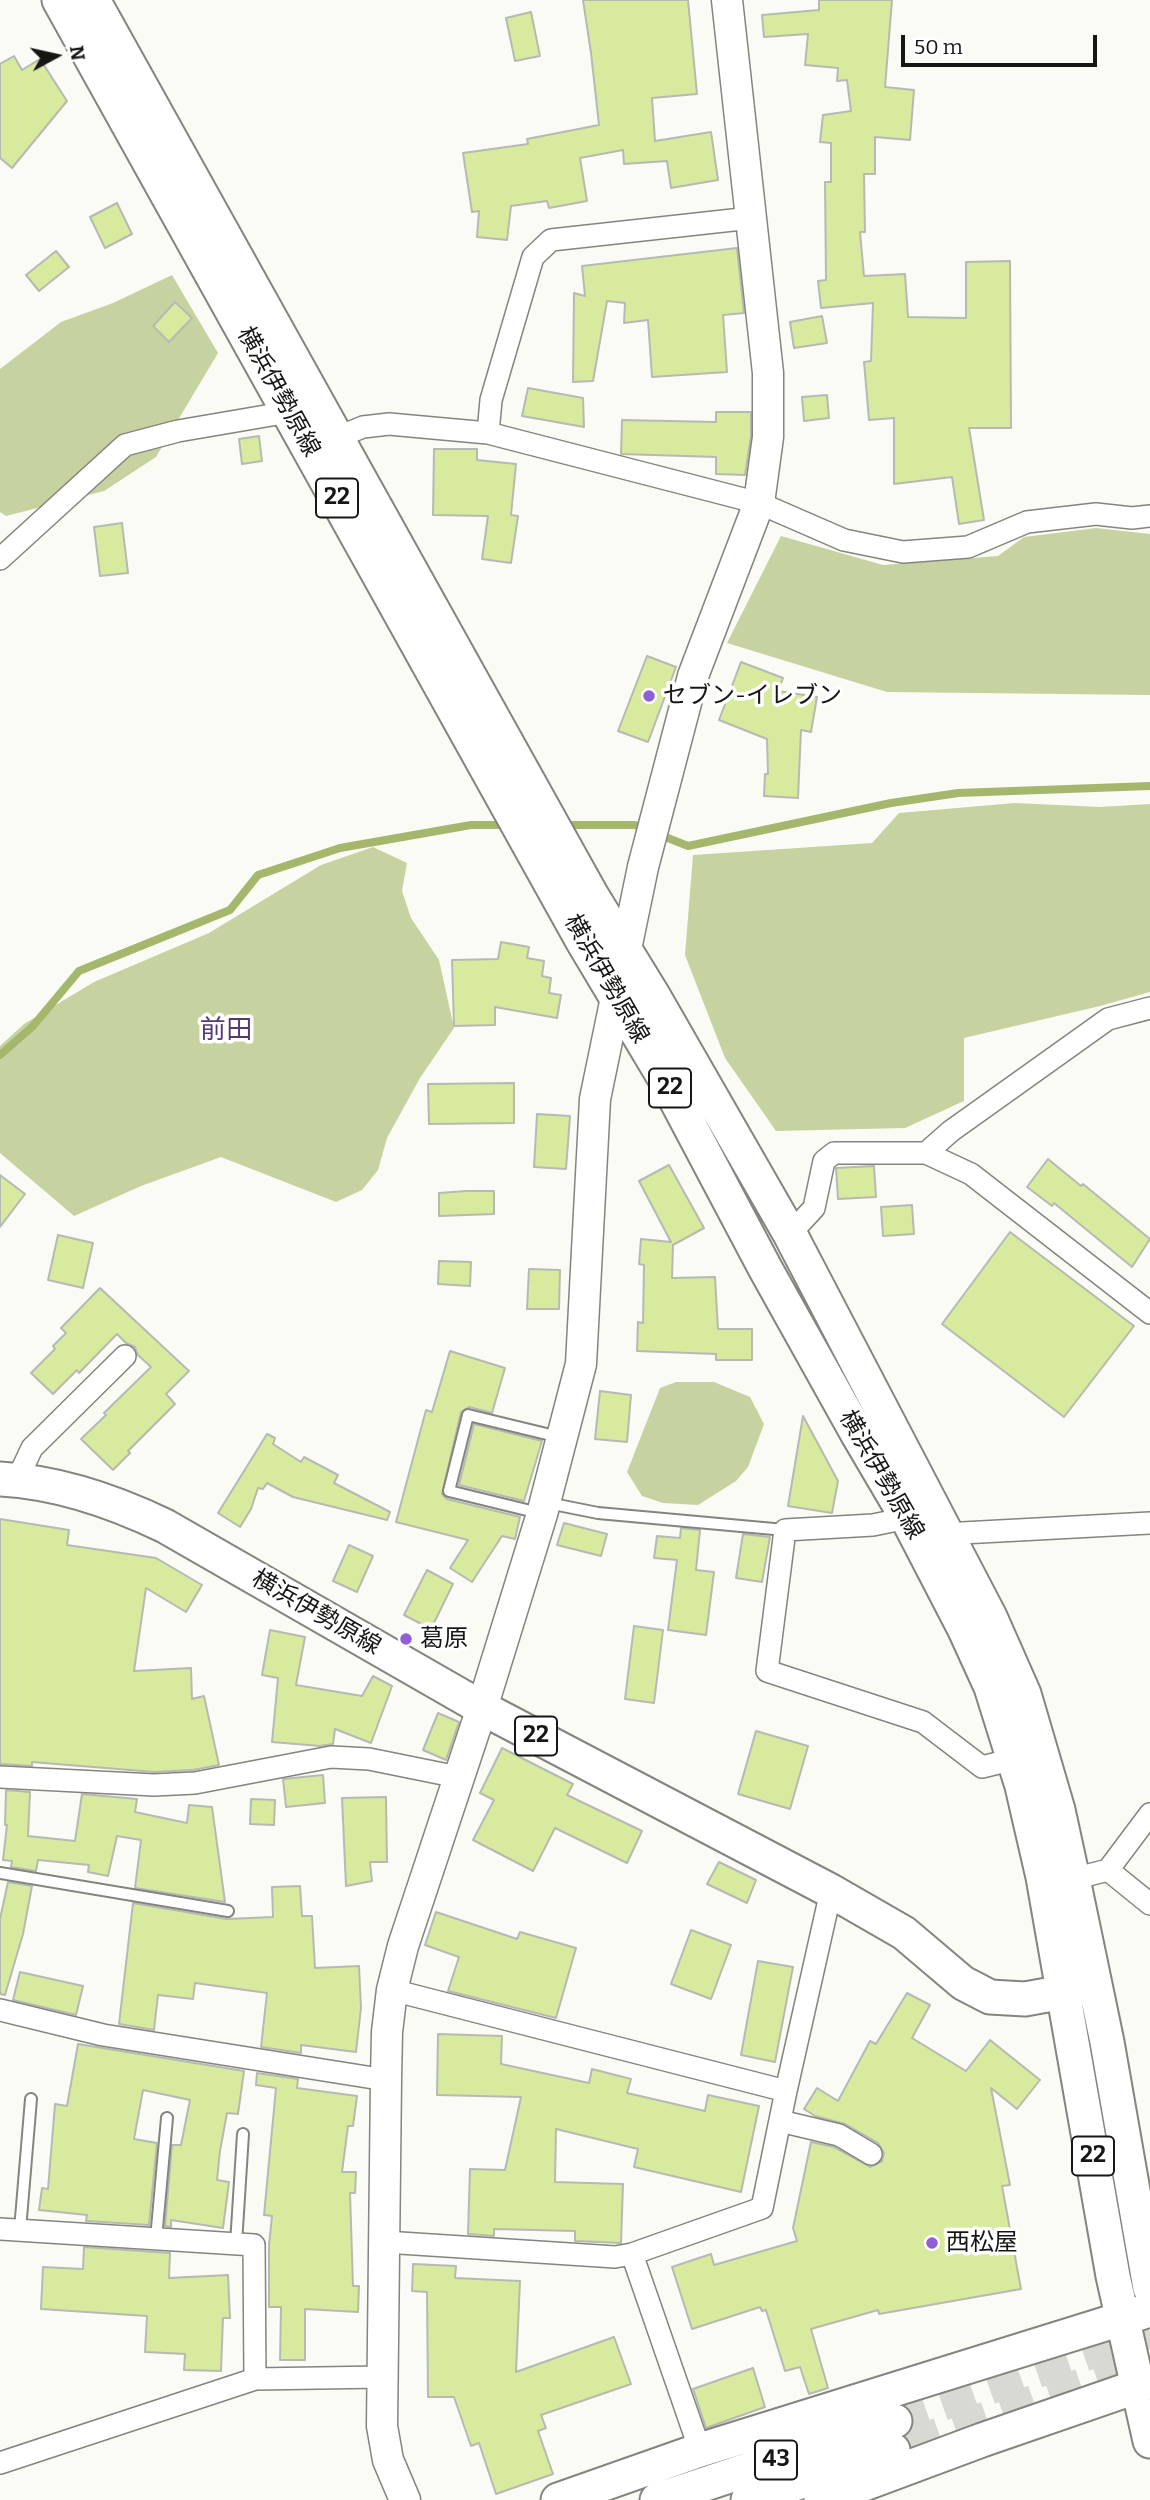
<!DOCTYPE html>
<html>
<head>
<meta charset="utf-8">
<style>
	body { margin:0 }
	#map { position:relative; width:1150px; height:2500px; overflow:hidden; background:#fafbf5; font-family:Bitter,serif }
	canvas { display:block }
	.north { position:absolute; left:21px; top:21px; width:70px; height:70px; -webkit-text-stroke:5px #fff; paint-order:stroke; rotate:82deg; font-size:19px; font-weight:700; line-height:28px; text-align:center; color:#161614 }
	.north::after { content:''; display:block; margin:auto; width:24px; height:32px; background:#161614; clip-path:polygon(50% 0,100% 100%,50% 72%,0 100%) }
	.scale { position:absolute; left:901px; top:35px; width:196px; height:32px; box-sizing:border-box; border:4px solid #161614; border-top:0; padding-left:9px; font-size:21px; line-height:24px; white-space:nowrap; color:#161614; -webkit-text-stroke:5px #fff; paint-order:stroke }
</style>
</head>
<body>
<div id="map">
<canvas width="1150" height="2500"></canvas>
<div class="north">N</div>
<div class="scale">50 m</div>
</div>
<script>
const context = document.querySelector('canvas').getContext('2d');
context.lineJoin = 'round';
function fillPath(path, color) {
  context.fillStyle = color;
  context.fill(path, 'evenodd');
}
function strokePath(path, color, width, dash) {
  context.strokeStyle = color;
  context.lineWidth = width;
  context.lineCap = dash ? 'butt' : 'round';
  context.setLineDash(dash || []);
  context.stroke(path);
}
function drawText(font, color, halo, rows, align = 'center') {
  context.font = font + ' Bitter,"Noto Sans JP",serif';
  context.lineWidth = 7;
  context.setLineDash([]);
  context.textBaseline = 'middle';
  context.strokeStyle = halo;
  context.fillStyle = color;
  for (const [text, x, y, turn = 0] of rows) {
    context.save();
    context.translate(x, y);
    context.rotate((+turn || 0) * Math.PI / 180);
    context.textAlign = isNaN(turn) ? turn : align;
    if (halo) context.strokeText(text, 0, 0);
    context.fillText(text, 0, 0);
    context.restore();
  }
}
fillPath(new Path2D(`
	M172,275L218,353L156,457L104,491L6,516L0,512V369L61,322L113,303Z
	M1096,528L1150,534V695L887,692L727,643L781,536L883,565L998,556L1024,537Z
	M1015,803L1100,807L1150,804V992L1100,1006L964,1038V1101L905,1128L776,1131L725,1058L685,955L693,855L872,843L899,813Z
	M373,847L407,863L402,891L411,918L439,960L454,1028L420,1078L387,1138L378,1170L362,1190L336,1202L221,1157L141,1186L74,1216L0,1153V1046L24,1024L94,982L209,933L321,865Z
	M676,1382H714L750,1397L764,1424L748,1467L736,1481L698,1505L663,1503L642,1496L627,1472L660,1388Z`), '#c6d3a1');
strokePath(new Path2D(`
	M560,825H635L688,846L891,803L958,793L1150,786
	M0,1055L33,1026L79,971L230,910L258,875L340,848L471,825H509`), '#a5b76c', 8);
const building = new Path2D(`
	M583,0H688L697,94L652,98L655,141L711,132L718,180L671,188L667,161L624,164L623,150L580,158L587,201L549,208L547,201L511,206L507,240L477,237L479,211L472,212L463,153L528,144L527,139L599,125L591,53Z
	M819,0H892L885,87L914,90L910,140L875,137V174H864L865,232H860L864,276L905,274L908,317L966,318V262L1010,261L1011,428H969L984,520L959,524L952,477L894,484V418L869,420L864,362L871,361L873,303L821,308L818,281L826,280L825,182H831V143L820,142L823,115L851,111L847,80L837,81L838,68L805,65L808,34L764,37L762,15L819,10Z
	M531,12L540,56L515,61L506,18Z
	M14,56L22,70L40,59L67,101L12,168L0,158V64Z
	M117,203L132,234L105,248L90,217Z
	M737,248L744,313L723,315L727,372L652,377L648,320L624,323L625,303L607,301L593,381L573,382L574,293L585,296L582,266Z
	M56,251L69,267L39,291L26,275Z
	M175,302L192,318L169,342L153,326Z
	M822,316L827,343L794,348L790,322Z
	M528,388L583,398L584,427L522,416Z
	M827,395L829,418L804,421L802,397Z
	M716,412H751V436L745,475L716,474V457L621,454L622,420L716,422Z
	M259,436L262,461L242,464L239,439Z
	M434,449H477V460L516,464L511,515L518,516L511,563L482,559L488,516L433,515Z
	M122,523L128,573L100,576L94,527Z
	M647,656L676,667L648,742L618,731Z
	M741,662L783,678L778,691L817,697L811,732L801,730L798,798L764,796L765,774H768L767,739L719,720Z
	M501,942L529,947L527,958L544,961L542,976L551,978L549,993L561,995L557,1018L495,1007V1025L454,1026L452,960L498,959Z
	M514,1083V1123L429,1124L428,1084Z
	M537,1114L570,1116L566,1169L534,1167Z
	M1048,1159L1081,1186L1083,1184L1150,1239L1132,1267L1054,1203L1052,1206L1027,1187Z
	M669,1165L704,1228L673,1245L672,1278L715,1277L718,1329H752V1360H716V1354L637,1351L638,1322L643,1323L644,1265L639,1264L641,1239L671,1242L639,1181Z
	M874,1166L876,1197L838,1199L836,1168Z
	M0,1175L25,1194L0,1227Z
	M466,1191H494V1214L439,1216V1193Z
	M912,1205L914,1234L883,1236L881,1207Z
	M1010,1232L1134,1326L1064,1417L942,1324Z
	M58,1235L93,1243L83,1288L48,1280Z
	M439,1261L471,1262L470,1286L438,1284Z
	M529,1269L560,1270L559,1309H527Z
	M100,1288L189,1371L166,1394L175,1404L128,1451L130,1453L113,1470L81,1439L106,1415L104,1413L151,1367L138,1355L135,1347L126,1343L117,1334L79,1373L77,1370L53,1394L31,1373L55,1349L53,1346L66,1333L61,1328Z
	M450,1351L505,1368L492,1413L469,1407L461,1412L442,1494L447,1499L520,1517L515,1539L502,1536L472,1582L450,1568L468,1540L396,1522L426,1410L432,1412Z
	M600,1391L631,1395L627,1442L595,1439Z
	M803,1416L838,1481L832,1513L788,1506Z
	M474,1424L542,1441L524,1501L459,1485Z
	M267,1434L275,1438L273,1444L301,1462L304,1457L338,1475L334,1483L390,1512L387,1520L293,1497L267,1483L263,1489L258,1488L251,1509L240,1527L218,1513Z
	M0,1519L69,1530L67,1545L156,1558L202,1585L186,1612L146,1588L134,1671L191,1668L192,1699L204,1696L219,1765L193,1770L154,1772L32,1762V1766L0,1764Z
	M564,1523L607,1534L601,1556L557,1545Z
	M681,1528L700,1530L696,1570L714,1572L706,1635L668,1630L677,1560L654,1558L657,1536L680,1538Z
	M743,1534L770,1537L762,1582L736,1578Z
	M349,1545L373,1556L357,1592L333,1581Z
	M427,1570L453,1584L431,1629L404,1615Z
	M634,1626L663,1630L654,1703L625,1699Z
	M270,1630L305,1637L296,1685L362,1696L373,1676L392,1686L371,1743L335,1729L333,1744L320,1746L272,1742L278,1678L262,1675Z
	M438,1713L459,1722L446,1760L423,1750Z
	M756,1731L808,1746L790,1809L738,1794Z
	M502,1748L573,1784L567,1795L642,1831L627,1863L555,1828L533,1871L473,1840L494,1800L480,1793Z
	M323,1775L325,1803L286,1807L283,1779Z
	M6,1790L30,1792L28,1836L75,1841L82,1794L137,1799L135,1812L187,1823L189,1805L212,1807L225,1902L135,1888L141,1840L117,1836L108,1876L88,1872L89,1865L38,1860L36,1871L11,1867L12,1861L3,1860L7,1825H5Z
	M386,1797L387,1862H370L372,1881L346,1886L342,1798Z
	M251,1799L275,1800L274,1825L250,1824Z
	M719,1862L756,1880L747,1903L707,1884Z
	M8,1882L32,1886L23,1934L5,1995L0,1994V1919Z
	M300,1886L302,1916H312L315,1968L359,1966L361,2008L356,2052L301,2045V2053L261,2047L267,1993L195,1983L193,1999L158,1995L154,2030L119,2024L133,1903L227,1919L273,1917L272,1887Z
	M436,1912L517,1939L520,1932L576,1948L556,2018L448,1991L459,1957L425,1945Z
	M691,1930L731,1945L711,1999L671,1984Z
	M758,1961L793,1967L775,2062L741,2055Z
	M20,1972L83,1986L76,2015L13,2000Z
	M907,1993L930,2005L912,2038L966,2071L990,2040L1040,2080L1017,2109L991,2088L1010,2185L1002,2186L1021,2289L879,2314L878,2310L811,2329L828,2388L809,2394L800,2367L785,2371L766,2310L762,2311L760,2307L692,2329L672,2267L711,2254L714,2265L797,2241L793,2228L811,2142L834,2147L870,2167L882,2161L884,2153L878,2143L845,2124L815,2116L804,2109L817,2088L838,2101L870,2041L876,2044Z
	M438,2034L502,2036L501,2064L589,2083L592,2069L631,2079L627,2093L705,2111L708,2095L759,2106L741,2192L634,2167L638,2149L556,2129L555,2182L623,2184L621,2243L575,2241V2231L494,2229V2236L468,2234L470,2169L505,2170L521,2097L437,2095Z
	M78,2044L244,2071L238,2114L227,2113L220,2151L217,2180L229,2182L223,2228L171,2220V2227L165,2226L172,2145H181L190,2100L143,2090L134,2139L157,2143L149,2225L86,2221L87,2215L39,2210L42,2188L48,2189L55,2104L67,2106Z
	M257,2073L298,2079L297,2088L357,2096L353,2126H348L342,2172H356L355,2193H350L353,2286H359L358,2312L305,2309V2360H280L281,2307H269V2245L272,2216L264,2215L276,2088L256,2085Z
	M84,2247L170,2253L169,2278L228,2275L230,2318H223L221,2371L184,2370L185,2354L145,2352L147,2316L41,2309L43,2267L83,2269Z
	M413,2264L456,2266L455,2278L520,2281L516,2372L614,2337L631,2384L541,2415L546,2428L538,2431L553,2474L496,2494L479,2443L471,2446L454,2397H428L427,2292L412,2291Z
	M753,2368L765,2407L706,2428L693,2389Z`);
fillPath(building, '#d7ea9e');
strokePath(building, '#b7b9b3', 2);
strokePath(new Path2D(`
	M895,2421L1150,2332
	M908,2445L1150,2361`), '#d8d9d3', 33, [33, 17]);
const lane = new Path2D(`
	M548,1503L598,1513L785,1530
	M539,1513L449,1491L468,1415L559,1437
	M0,1873L228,1911
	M20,2230L31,2099
	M156,2239L167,2118
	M236,2244L243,2134`);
const street = new Path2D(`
	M488,433L491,400L533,257L551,240L751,218
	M336,438L363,427L389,424L488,433L759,503L844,540L903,552L968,547L1027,522L1096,514L1132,518L1150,516
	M0,559L125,445L178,431L289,412
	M926,1153L951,1131L1108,1019L1150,1008
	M790,1234L814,1208L824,1161L834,1153H926L971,1174L1150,1313
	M17,1480L32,1448L125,1356
	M907,1518L873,1525L785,1530L767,1671L923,1722L982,1767L1014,1759
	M951,1541L962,1533L1150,1523
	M0,1777L154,1785L195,1783L331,1757L369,1759L458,1777
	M1108,1870L1150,1904
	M1073,1879L1108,1870L1150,1814
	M0,2010L103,2035L386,2080
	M786,2091L831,1891
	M780,2121L839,2135L871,2154
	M0,2229L254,2245L255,2379
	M385,2242L615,2257L632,2254L762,2208L786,2091L392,1990
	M632,2254L700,2450
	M0,2463L255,2379L382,2377`);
const secondary = new Path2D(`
	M405,2500L388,2460L382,2426L386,2080L387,2032L392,1990L403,1946L482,1708L542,1514L581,1364L595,1099L643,867L693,676L759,503L768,437V373L727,0`);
const primary = new Path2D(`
	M59,0L582,940L665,1079L765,1268L857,1433L907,1518L965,1630L991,1687L1022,1786L1043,1877L1113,2276L1150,2441
	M93,0L592,896L654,997L790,1234L990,1617L1024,1694L1058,1810L1073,1879L1107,2042L1150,2288
	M0,1479C58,1482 113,1501 165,1526L482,1708L831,1891L904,1933L963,1983L990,1997L1025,1999L1086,1988
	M558,2500L700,2450L1150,2310
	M657,2500L895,2421
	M748,2500L893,2450
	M821,2500L982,2440L1150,2382`);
strokePath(lane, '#83857f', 14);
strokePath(street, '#83857f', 24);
strokePath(secondary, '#83857f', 33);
strokePath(primary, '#83857f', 37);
strokePath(lane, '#fff', 10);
strokePath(street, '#fff', 21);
strokePath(secondary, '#fff', 30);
strokePath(primary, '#fff', 33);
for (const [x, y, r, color] of [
	[649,696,7,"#905ed7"],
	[406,1639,7,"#905ed7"],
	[932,2243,7,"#905ed7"]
]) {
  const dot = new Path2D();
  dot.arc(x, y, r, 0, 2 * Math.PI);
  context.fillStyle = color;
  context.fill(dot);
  strokePath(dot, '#fff', 2.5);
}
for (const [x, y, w] of [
	[337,498,42],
	[670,1088,42],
	[536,1736,42],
	[1093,2156,42],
	[776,2460,42]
]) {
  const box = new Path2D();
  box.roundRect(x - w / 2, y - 19.5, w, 39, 5);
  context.fillStyle = '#fff';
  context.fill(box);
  strokePath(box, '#161614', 2);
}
drawText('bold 23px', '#161614', null, [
	["22",337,498],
	["22",670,1088],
	["22",536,1736],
	["22",1093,2156],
	["43",776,2460]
]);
drawText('24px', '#161614', '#fff', [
	["横浜伊勢原線",278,392,61],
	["横浜伊勢原線",606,979,60],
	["横浜伊勢原線",881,1475,60],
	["横浜伊勢原線",316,1613,30]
]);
drawText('24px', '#161614', '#fff', [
	["セブン-イレブン",663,696],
	["葛原",420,1639],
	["西松屋",946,2243]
], 'left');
drawText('26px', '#523a76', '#fff', [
	["前田",226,1031]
]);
</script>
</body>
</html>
